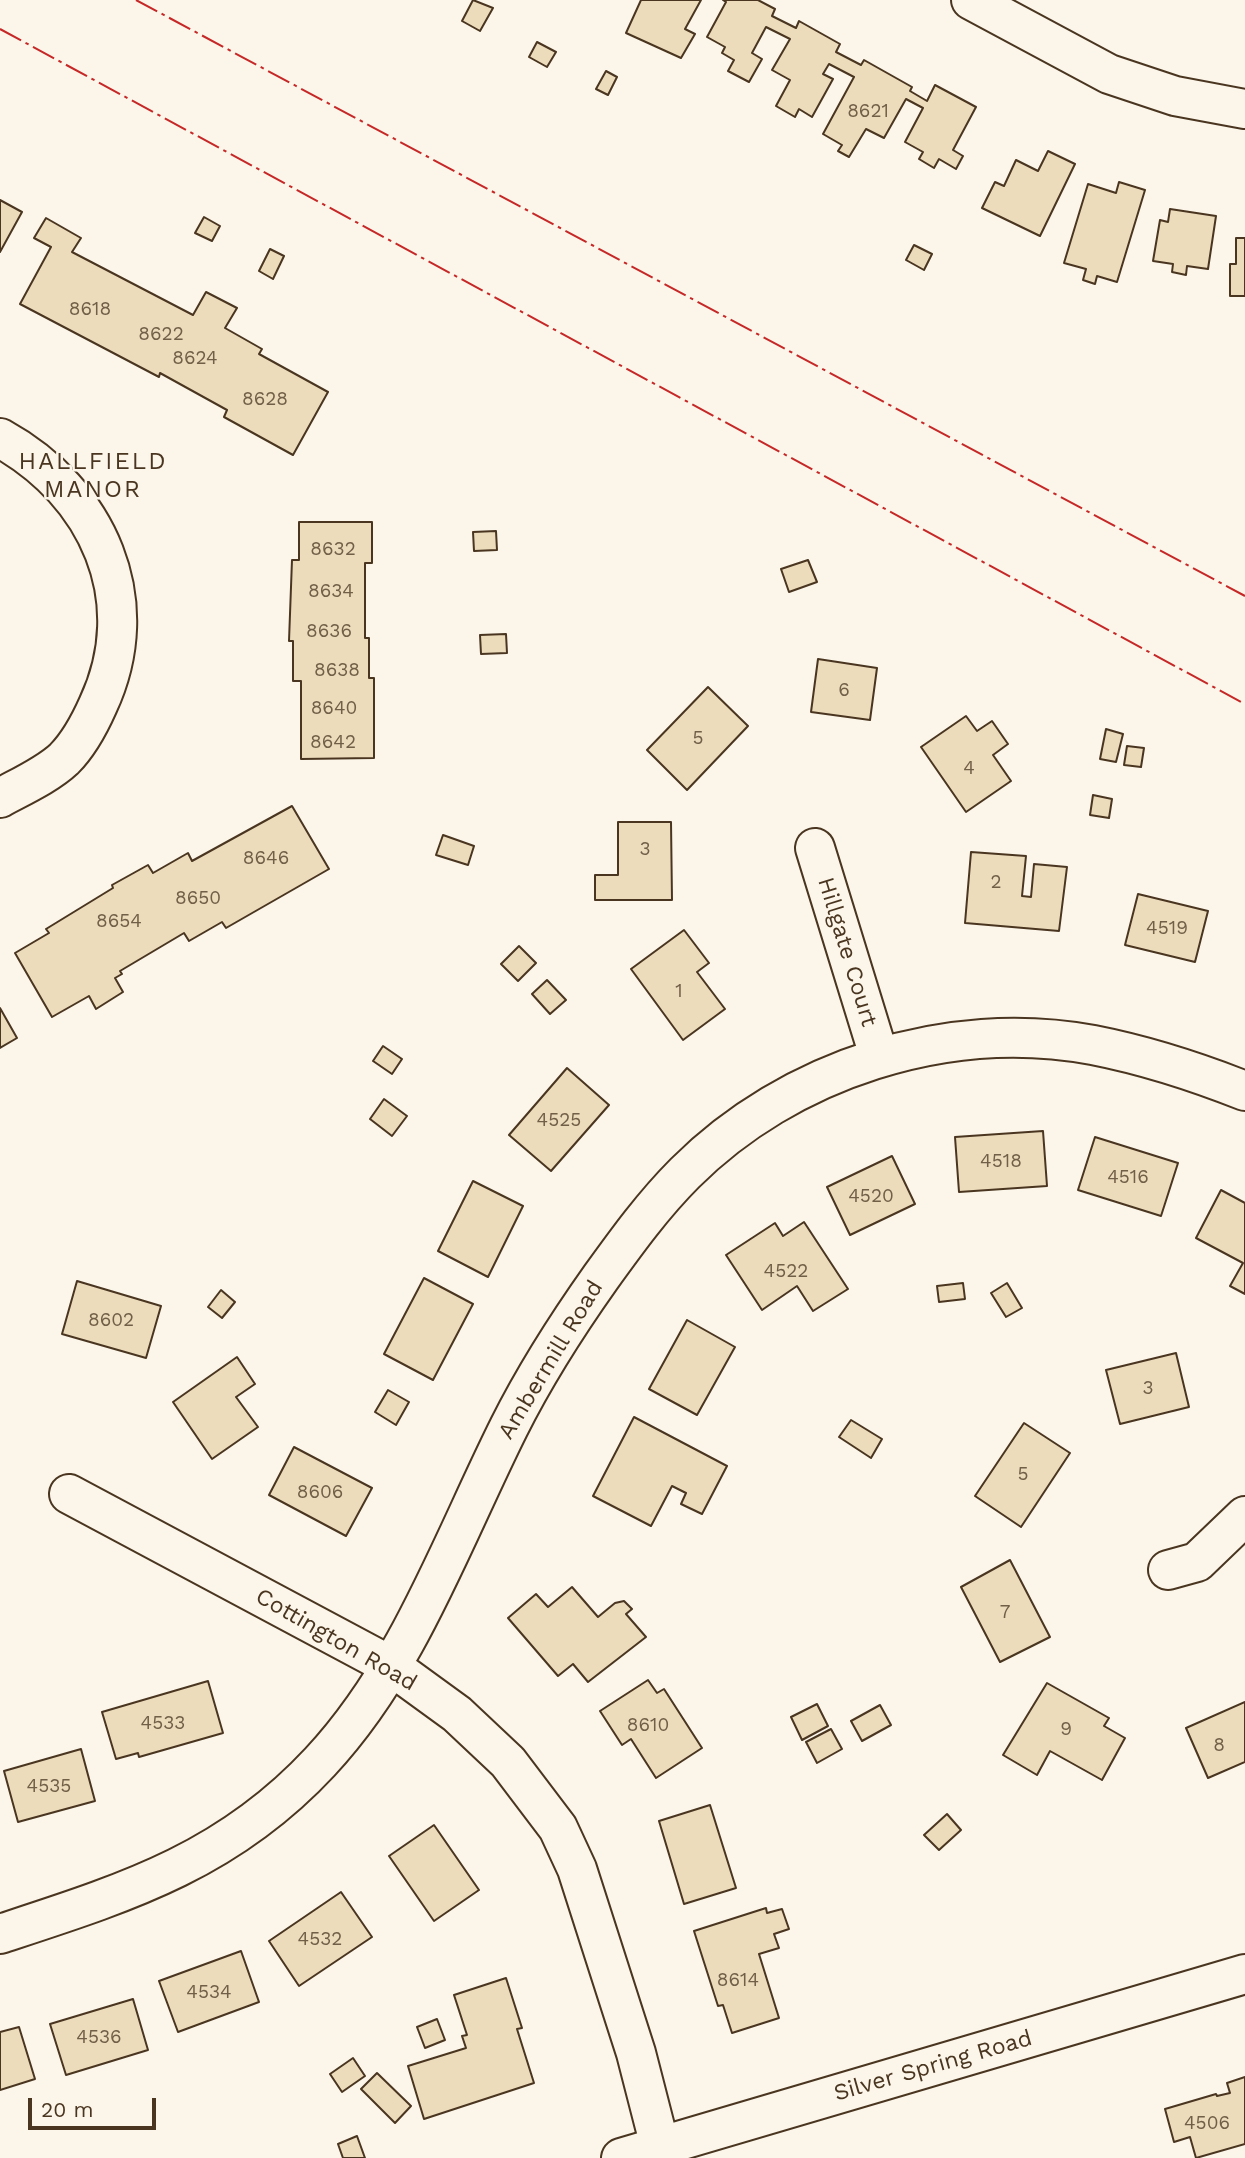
<!DOCTYPE html>
<html>
<head>
<meta charset="utf-8">
<style>
	body { margin:0 }
	#map { position:relative; width:1245px; height:2158px; overflow:hidden; background:#fbf6e9; font-family:"Work Sans",sans-serif }
	canvas { display:block }
	.scale { position:absolute; left:28px; top:2098px; width:128px; height:32px; box-sizing:border-box; border:4px solid #4a3520; border-top:0; padding-left:9px; font-size:21px; line-height:24px; white-space:nowrap; color:#4a3520; -webkit-text-stroke:5px #fbf6e9; paint-order:stroke }
</style>
</head>
<body>
<div id="map">
<canvas width="1245" height="2158"></canvas>
<div class="scale">20 m</div>
</div>
<script>
const context = document.querySelector('canvas').getContext('2d');
context.lineJoin = 'round';
function fillPath(path, color) {
  context.fillStyle = color;
  context.fill(path, 'evenodd');
}
function strokePath(path, color, width, dash) {
  context.strokeStyle = color;
  context.lineWidth = width;
  context.lineCap = dash ? 'butt' : 'round';
  context.setLineDash(dash || []);
  context.stroke(path);
}
function drawText(font, color, halo, rows, align = 'center') {
  context.font = font + ' "Work Sans",sans-serif';
  context.lineWidth = 5;
  context.setLineDash([]);
  context.textBaseline = 'middle';
  context.strokeStyle = halo;
  context.fillStyle = color;
  for (const [text, x, y, turn = 0] of rows) {
    context.save();
    context.translate(x, y);
    context.rotate((+turn || 0) * Math.PI / 180);
    context.textAlign = isNaN(turn) ? turn : align;
    if (halo) context.strokeText(text, 0, 0);
    context.fillText(text, 0, 0);
    context.restore();
  }
}
const building = new Path2D(`
	M473,0L493,8L480,31L462,21Z
	M641,0H701L685,29L695,34L681,58L626,33Z
	M723,0H758L775,9L772,16L796,28L799,21L840,44L836,52L861,65L864,60L912,87L910,91L927,101L935,85L976,107L953,150L963,156L956,169L939,159L934,168L919,159L923,152L905,142L923,108L906,99L884,138L866,129L849,157L838,151L842,145L823,134L854,77L829,64L823,74L833,79L812,117L799,109L795,117L776,106L790,80L772,70L790,39L766,27L752,53L762,59L749,82L728,71L734,60L722,53L725,47L707,37L726,2Z
	M537,42L556,52L547,67L529,57Z
	M606,71L617,77L608,95L596,89Z
	M1048,151L1075,164L1040,236L982,208L995,182L1004,186L1016,160L1038,171Z
	M1119,182L1145,190L1117,282L1097,276L1095,284L1083,280L1086,269L1064,263L1088,184L1116,193Z
	M0,200L22,212L0,252Z
	M1170,209L1216,216L1208,269L1187,266L1186,275L1172,272L1173,264L1153,261L1160,220L1168,222Z
	M204,217L220,226L212,241L195,233Z
	M46,218L81,238L72,252L193,315L206,292L237,308L225,328L262,349L259,354L328,392L293,455L224,417L227,410L160,373L159,377L20,304L51,247L34,238Z
	M1236,238H1245V296H1230V264H1236Z
	M914,245L932,254L924,270L906,260Z
	M270,249L284,256L273,279L259,271Z
	M299,522H372V563H365V638H369V678H374V758L301,759V681H293V641H289L292,560H299Z
	M496,531L497,550L474,551L473,532Z
	M808,560L817,582L789,592L781,569Z
	M506,634L507,653L481,654L480,635Z
	M818,659L877,668L870,720L811,712Z
	M708,687L748,726L687,790L647,750Z
	M966,716L977,731L992,721L1008,744L993,755L1011,781L966,812L921,747Z
	M1106,729L1123,734L1116,762L1100,759Z
	M1127,746L1144,748L1141,767L1124,765Z
	M1093,795L1112,799L1109,818L1090,815Z
	M292,806L329,869L226,928L222,922L189,941L184,933L120,971L122,974L115,978L123,992L96,1009L89,996L52,1017L15,953L49,933L46,929L113,888L112,885L148,865L153,873L188,853L192,861Z
	M618,822H671L672,900H595V875H618Z
	M443,835L474,846L468,865L436,855Z
	M971,852L1026,856L1022,896L1031,897L1034,864L1067,867L1059,931L965,923Z
	M1138,894L1208,911L1195,962L1125,945Z
	M684,930L709,963L697,972L725,1009L683,1040L631,969Z
	M519,946L536,963L518,981L501,964Z
	M547,980L566,1000L550,1014L532,994Z
	M0,1008L17,1038L0,1048Z
	M383,1046L402,1059L392,1074L373,1061Z
	M567,1068L609,1105L551,1171L509,1135Z
	M384,1099L407,1116L392,1136L370,1119Z
	M1043,1131L1047,1186L959,1192L955,1137Z
	M1095,1137L1178,1163L1161,1216L1078,1190Z
	M892,1156L915,1204L850,1235L827,1187Z
	M473,1181L523,1206L488,1277L438,1251Z
	M1221,1190L1245,1203V1294L1230,1286L1243,1263L1196,1238Z
	M804,1222L848,1289L813,1311L797,1286L762,1310L726,1255L775,1223L783,1236Z
	M424,1278L473,1304L433,1380L384,1354Z
	M77,1281L161,1306L146,1358L62,1334Z
	M963,1283L965,1299L939,1302L937,1286Z
	M1007,1283L1022,1308L1006,1317L991,1293Z
	M221,1290L235,1302L222,1318L208,1307Z
	M687,1320L735,1347L697,1415L649,1389Z
	M1176,1353L1189,1407L1120,1424L1106,1370Z
	M237,1357L255,1384L236,1397L258,1427L212,1459L173,1402Z
	M388,1390L409,1402L396,1425L375,1412Z
	M634,1417L727,1466L702,1514L681,1504L686,1493L672,1486L651,1526L593,1496Z
	M851,1420L882,1439L871,1458L839,1437Z
	M1024,1423L1070,1453L1021,1527L975,1496Z
	M294,1447L372,1488L346,1536L269,1495Z
	M1010,1560L1050,1637L1000,1662L961,1587Z
	M572,1587L598,1617L615,1603L624,1601L632,1609L626,1614L646,1637L588,1682L573,1664L558,1676L508,1618L536,1594L548,1607Z
	M648,1680L657,1693L664,1689L702,1748L656,1778L631,1739L622,1745L600,1711Z
	M208,1681L223,1733L139,1757L138,1753L116,1759L102,1712Z
	M1047,1683L1109,1718L1104,1726L1125,1738L1102,1780L1050,1751L1037,1775L1003,1755Z
	M1245,1702V1762L1208,1778L1186,1728Z
	M817,1704L828,1726L802,1740L791,1717Z
	M880,1705L891,1725L862,1741L851,1721Z
	M831,1729L842,1749L817,1763L806,1742Z
	M81,1749L95,1801L18,1822L4,1771Z
	M710,1805L736,1888L684,1904L659,1821Z
	M947,1814L961,1830L939,1850L924,1835Z
	M434,1825L479,1890L434,1921L389,1856Z
	M341,1892L372,1937L299,1986L269,1941Z
	M766,1908L767,1913L782,1909L789,1929L774,1934L779,1948L759,1954L779,2018L732,2033L723,2005L718,2006L694,1931Z
	M241,1951L259,2002L178,2032L159,1981Z
	M506,1978L522,2028L517,2029L534,2083L424,2119L408,2066L466,2048L462,2036L467,2035L454,1995Z
	M133,1999L148,2050L66,2075L50,2024Z
	M437,2019L445,2040L425,2048L417,2027Z
	M19,2027L35,2079L0,2090V2032Z
	M353,2058L365,2076L342,2092L330,2074Z
	M377,2073L411,2106L395,2123L361,2089Z
	M1245,2077V2144L1196,2158L1190,2137L1174,2142L1165,2109L1216,2094L1217,2096L1230,2093L1227,2083Z
	M357,2136L365,2158H343L338,2144Z`);
fillPath(building, '#ecdcbc');
strokePath(building, '#4a3520', 2);
const minor = new Path2D(`
	M971,0L1109,74L1175,96L1245,109
	M0,438C98,492 147,600 98,705C90,723 78,745 64,759C47,775 20,787 0,798
	M815,848L879,1056
	M69,1494L391,1666L457,1714L508,1762L558,1828L577,1869L636,2053L663,2158
	M1168,1570L1197,1562L1245,1516
	M0,1934C125,1893 227,1862 320,1762C408,1668 452,1541 509,1427C535,1375 567,1325 601,1277C627,1241 653,1205 685,1173C789,1069 947,1018 1093,1045C1144,1055 1197,1072 1245,1091`);
const secondary = new Path2D(`
	M621,2158L1245,1974`);
strokePath(minor, '#4a3520', 42);
strokePath(secondary, '#4a3520', 42);
strokePath(minor, '#fbf6e9', 38);
strokePath(secondary, '#fbf6e9', 38);
strokePath(new Path2D(`
	M136,0L1245,596
	M0,29L1245,704`), '#c62828', 2, [24, 5, 3.5, 5]);
drawText('19px', '#725f47', null, [
	["8621",868,111],
	["8618",90,309],
	["8622",161,334],
	["8624",195,358],
	["8628",265,399],
	["8632",333,549],
	["8634",331,591],
	["8636",329,631],
	["8638",337,670],
	["6",844,690],
	["8640",334,708],
	["5",698,738],
	["8642",333,742],
	["4",969,768],
	["3",645,849],
	["8646",266,858],
	["2",996,882],
	["8650",198,898],
	["8654",119,921],
	["4519",1167,928],
	["1",679,991],
	["4525",559,1120],
	["4518",1001,1161],
	["4516",1128,1177],
	["4520",871,1196],
	["4522",786,1271],
	["8602",111,1320],
	["3",1148,1388],
	["5",1023,1474],
	["8606",320,1492],
	["7",1005,1612],
	["4533",163,1723],
	["8610",648,1725],
	["9",1066,1729],
	["8",1219,1745],
	["4535",49,1786],
	["4532",320,1939],
	["8614",738,1980],
	["4534",209,1992],
	["4536",99,2037],
	["4506",1207,2123]
]);
drawText('23px', '#4a3520', '#fbf6e9', [
	["Hillgate Court",847,952,73],
	["Ambermill Road",551,1360,-59],
	["Cottington Road",336,1640,30],
	["Silver Spring Road",933,2066,-16]
]);
context.letterSpacing = '2px';
drawText('24px', '#4a3520', '#fbf6e9', [
	["HALLFIELD",93,462],
	["MANOR",93,490]
]);
context.letterSpacing = '0px';
</script>
</body>
</html>
